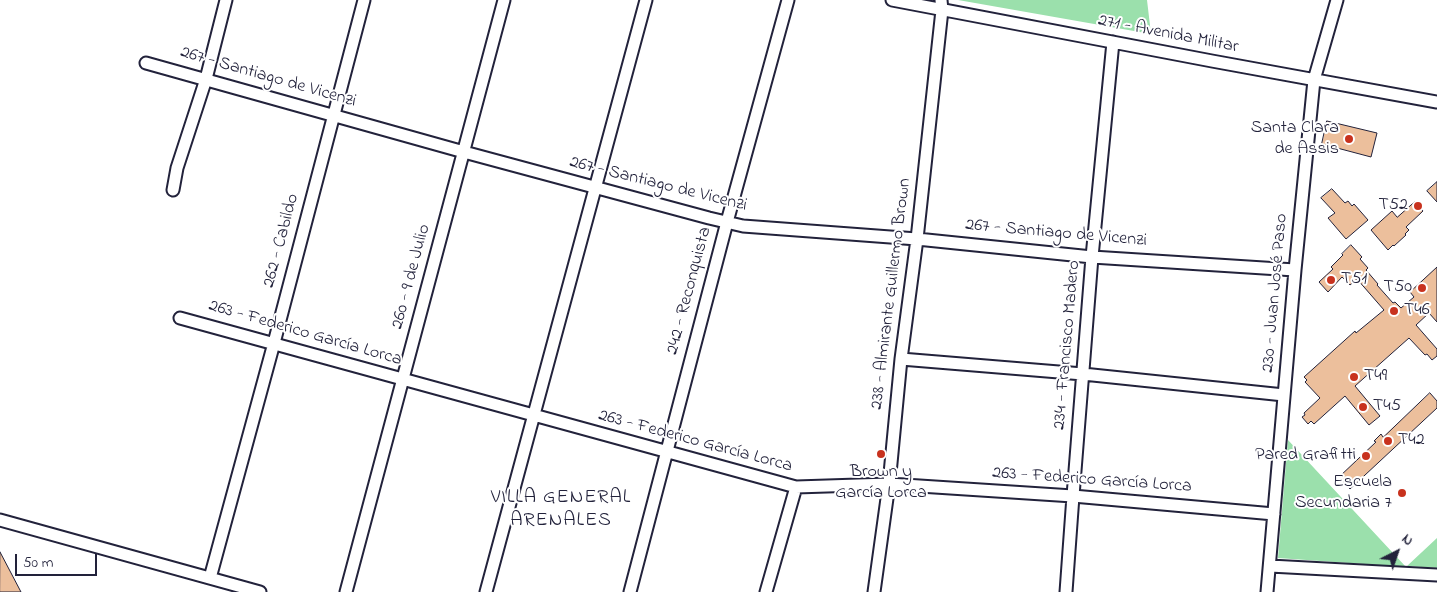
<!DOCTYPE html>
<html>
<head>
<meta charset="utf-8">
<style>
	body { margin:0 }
	#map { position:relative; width:1437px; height:592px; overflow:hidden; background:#fff; font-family:"Indie Flower",sans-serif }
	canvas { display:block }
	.north { position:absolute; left:1372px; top:527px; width:50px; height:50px; -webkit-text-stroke:4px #fff; paint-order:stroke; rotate:41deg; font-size:14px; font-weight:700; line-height:20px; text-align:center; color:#22223b }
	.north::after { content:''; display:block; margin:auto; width:18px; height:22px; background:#22223b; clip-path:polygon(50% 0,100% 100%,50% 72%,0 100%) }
	.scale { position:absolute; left:15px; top:554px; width:82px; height:22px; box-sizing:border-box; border:2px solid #22223b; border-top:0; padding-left:6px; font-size:15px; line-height:18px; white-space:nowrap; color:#22223b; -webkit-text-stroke:4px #fff; paint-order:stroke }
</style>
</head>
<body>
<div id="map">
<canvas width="1437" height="592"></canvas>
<div class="north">N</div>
<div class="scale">50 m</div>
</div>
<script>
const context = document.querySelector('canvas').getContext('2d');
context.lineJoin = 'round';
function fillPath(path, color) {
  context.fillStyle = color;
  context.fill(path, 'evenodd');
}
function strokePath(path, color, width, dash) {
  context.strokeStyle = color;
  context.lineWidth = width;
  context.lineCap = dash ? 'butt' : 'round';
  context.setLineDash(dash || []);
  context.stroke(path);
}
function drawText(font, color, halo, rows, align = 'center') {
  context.font = font + ' "Indie Flower",sans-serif';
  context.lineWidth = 4;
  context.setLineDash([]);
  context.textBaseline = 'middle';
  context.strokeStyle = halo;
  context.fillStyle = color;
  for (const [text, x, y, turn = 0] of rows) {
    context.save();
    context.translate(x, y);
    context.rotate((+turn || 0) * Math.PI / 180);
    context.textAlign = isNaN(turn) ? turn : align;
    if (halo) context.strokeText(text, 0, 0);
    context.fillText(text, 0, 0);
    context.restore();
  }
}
fillPath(new Path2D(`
	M958,0H1147L1151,34Z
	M1288,440L1406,567L1278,558Z
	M1437,538V568L1407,566Z`), '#9be0ac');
const building = new Path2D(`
	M1327,121L1377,133L1371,157L1322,144Z
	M1437,182V202L1427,191Z
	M1332,189L1345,203L1348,201L1352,206L1354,204L1368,220L1346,239L1328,218L1335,213L1321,198Z
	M1415,202L1423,211L1406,227L1409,230L1405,234L1406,235L1394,246L1393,245L1388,250L1371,230L1392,211L1397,217Z
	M1351,245L1362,257L1360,259L1368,268L1366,270L1378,284L1377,285L1393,303L1395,302L1401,308L1414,297L1410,292L1437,267V322L1429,313L1416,325L1437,349V356L1432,360L1427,354L1425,355L1409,338L1355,386L1380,416L1369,425L1345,396L1314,424L1311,421L1308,424L1302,417L1305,415L1304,413L1320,398L1305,382L1307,380L1304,377L1355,331L1356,333L1384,310L1357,279L1350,285L1342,277L1328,292L1319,282L1333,269L1331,267L1343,255L1342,254Z
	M1430,393L1437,401V408L1350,489L1339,477L1376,442L1374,441L1381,434L1383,437Z
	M0,552L21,592H0Z`);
fillPath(building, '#ecbf9c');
strokePath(building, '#22223b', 1);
const minor = new Path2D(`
	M892,0L1212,61L1437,102
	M146,63L464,152L709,218L743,226L917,239L1092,257L1295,270
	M173,190L177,168L206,79L226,0
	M180,318L796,487L889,484L1073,496L1274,514
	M901,359L1083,374L1284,395
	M0,520L260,592
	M1270,566L1437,575
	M210,578L274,343L364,0
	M346,592L504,0
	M486,592L646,0
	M630,592L727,222L788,0
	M766,592L796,487
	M874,592L889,484L901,359L917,239L942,10L941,0
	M1066,592L1073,496L1092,257L1113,42
	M1267,592L1295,270L1314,80L1337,0`);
strokePath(minor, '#22223b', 15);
strokePath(minor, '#fff', 11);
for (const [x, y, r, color] of [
	[1349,139,5,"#c8321e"],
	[1418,206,5,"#c8321e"],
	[1331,280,5,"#c8321e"],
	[1422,288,5,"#c8321e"],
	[1394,311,5,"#c8321e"],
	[1354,377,5,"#c8321e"],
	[1363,407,5,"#c8321e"],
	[1388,441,5,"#c8321e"],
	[881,454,5,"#c8321e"],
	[1366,456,5,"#c8321e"],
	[1402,493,5,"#c8321e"]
]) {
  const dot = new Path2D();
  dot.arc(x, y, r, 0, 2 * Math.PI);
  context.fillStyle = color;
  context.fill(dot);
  strokePath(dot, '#fff', 2);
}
drawText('18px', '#22223b', '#fff', [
	["271 - Avenida Militar",1168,35,11],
	["267 - Santiago de Vicenzi",268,78,16],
	["267 - Santiago de Vicenzi",658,185,14],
	["267 - Santiago de Vicenzi",1056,234,5],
	["262 - Cabildo",282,241,-75],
	["260 - 9 de Julio",412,277,-75],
	["242 - Reconquista",690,291,-75],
	["230 - Juan José Paso",1276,293,-85],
	["238 - Almirante Guillermo Brown",892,294,-83],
	["263 - Federico García Lorca",305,334,16],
	["234 - Francisco Madero",1068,345,-85],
	["263 - Federico García Lorca",695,442,15],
	["263 - Federico García Lorca",1092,481,4]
]);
drawText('18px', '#22223b', '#fff', [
	["Santa Clara",1339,129],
	["de Assis",1339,150],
	["T52",1408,206],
	["T51",1341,280,"left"],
	["T50",1412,288],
	["T46",1404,311,"left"],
	["T49",1364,377,"left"],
	["T45",1373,407,"left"],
	["T42",1398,441,"left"],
	["Pared Grafitti",1356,456],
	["Brown y",881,473,"center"],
	["García Lorca",881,494,"center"],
	["Escuela",1392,483],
	["Secundaria 7",1392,504]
], 'right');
context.letterSpacing = '1px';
drawText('20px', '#22223b', '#fff', [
	["VILLA GENERAL",561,499],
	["ARENALES",561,522]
]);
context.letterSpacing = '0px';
</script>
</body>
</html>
